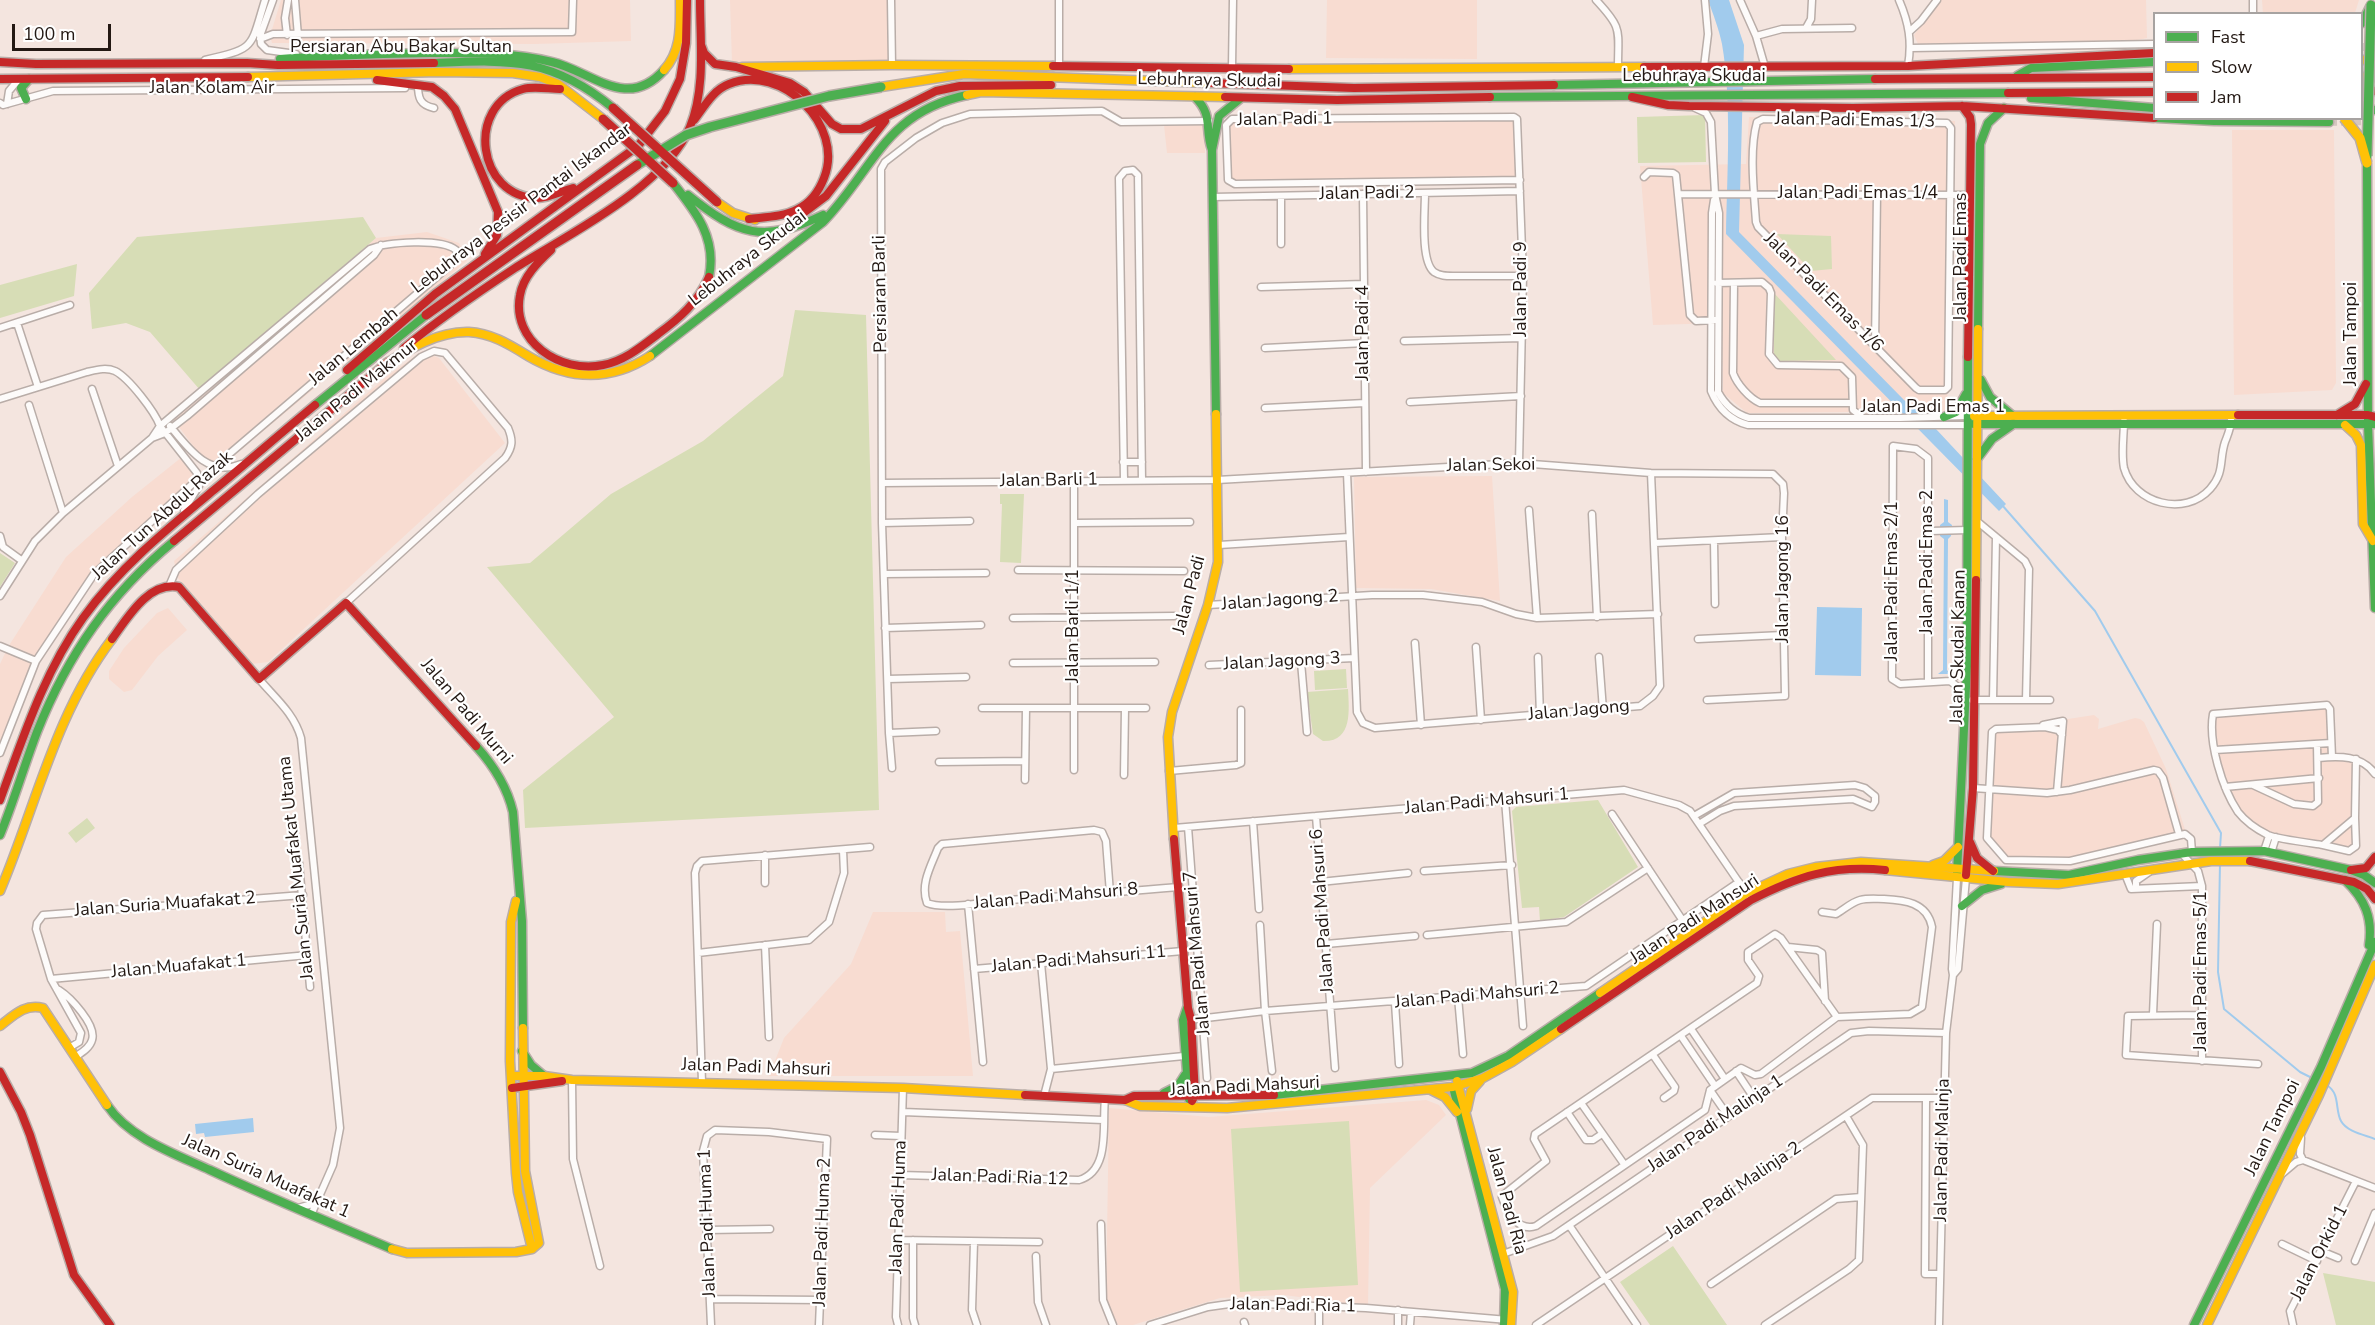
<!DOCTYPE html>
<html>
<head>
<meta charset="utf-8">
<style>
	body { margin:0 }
	#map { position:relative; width:2375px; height:1325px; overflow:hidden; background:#f4e5df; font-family:"Nunito Sans",sans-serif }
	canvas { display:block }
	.legend { position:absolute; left:2153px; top:12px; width:210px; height:108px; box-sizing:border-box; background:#fff; border:2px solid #a7a3a1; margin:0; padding:8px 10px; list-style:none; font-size:18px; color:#231813 }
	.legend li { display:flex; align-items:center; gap:12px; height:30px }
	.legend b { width:30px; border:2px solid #a7a3a1 }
	.scale { position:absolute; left:12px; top:24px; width:99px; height:27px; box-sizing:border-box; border:3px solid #231813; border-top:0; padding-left:8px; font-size:18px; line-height:21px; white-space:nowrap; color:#231813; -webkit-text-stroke:4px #fff; paint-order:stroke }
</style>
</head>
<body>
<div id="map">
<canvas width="2375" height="1325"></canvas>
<ul class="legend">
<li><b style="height:8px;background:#4caf50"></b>Fast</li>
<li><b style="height:8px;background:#ffc107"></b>Slow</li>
<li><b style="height:8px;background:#c62828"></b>Jam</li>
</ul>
<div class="scale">100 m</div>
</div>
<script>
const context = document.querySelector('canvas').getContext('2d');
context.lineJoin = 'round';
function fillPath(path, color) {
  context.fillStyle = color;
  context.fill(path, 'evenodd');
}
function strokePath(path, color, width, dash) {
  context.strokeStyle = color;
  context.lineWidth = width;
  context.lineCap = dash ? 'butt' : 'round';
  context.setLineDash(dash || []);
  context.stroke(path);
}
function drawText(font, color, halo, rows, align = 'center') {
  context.font = font + ' "Nunito Sans",sans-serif';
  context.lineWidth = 4.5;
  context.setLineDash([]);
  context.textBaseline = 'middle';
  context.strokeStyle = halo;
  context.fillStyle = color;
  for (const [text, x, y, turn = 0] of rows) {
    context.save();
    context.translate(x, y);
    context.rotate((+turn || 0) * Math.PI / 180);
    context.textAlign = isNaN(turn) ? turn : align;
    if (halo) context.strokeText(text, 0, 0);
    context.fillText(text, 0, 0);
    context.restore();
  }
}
fillPath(new Path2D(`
	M281,0H630L631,41L535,44L272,43L270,36Z
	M730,0H890V61H778L732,63Z
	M1327,0H1477V59L1326,58Z
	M1941,0H2146L2147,38L2128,42L1918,44L1914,35Z
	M2262,0H2359L2355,13L2263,14Z
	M1749,117L1955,121L1947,411L1747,413L1723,393L1722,323L1653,325L1640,166L1746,164Z
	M1514,120L1517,177L1225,181L1224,122Z
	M1164,125H1205V153H1167Z
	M2232,130H2334L2336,383L2332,390L2234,395Z
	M427,232L459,243L467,261L213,473L168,412L200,390L376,238Z
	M422,351L439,358L505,443L268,662L252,664L178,578L174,561L386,377Z
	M182,457L196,477L103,562L32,662L0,747V664L8,647L66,557L132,497Z
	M1492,476L1500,601L1431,589L1356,588L1354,477Z
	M168,608L187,630L158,656L132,690L124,692L109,679V671L124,648L157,613Z
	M2328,703L2335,754L2359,758L2358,847L2349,854L2278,839L2236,814L2220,783L2213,751L2210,713Z
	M2094,715L2099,719L2098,729L2135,718L2140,719L2144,722L2166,769L2187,836L2066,864L2005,862L1986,844L1984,837L1990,731Z
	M873,912H945L946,932L960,931L973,1076H769L784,1038L851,964Z
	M1426,1100L1439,1105L1446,1115L1370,1188L1368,1306L1284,1295L1220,1298L1133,1325H1118L1106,1300L1109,1108L1209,1117Z`), '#f8dcd1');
fillPath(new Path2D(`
	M1705,115L1706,162L1638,163L1637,117Z
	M363,217L376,238L200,390L150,332L126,323L92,329L89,293L137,237Z
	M1777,234L1831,236L1832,269L1811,271Z
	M77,264L74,296L0,318V285Z
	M1774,293L1836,360L1779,361L1774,356Z
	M795,310L866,315L879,810L525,828L523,790L614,717L487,567L530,563L611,494L703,441L783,376Z
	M1000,494H1024L1021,563L1000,562L1002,504H1000Z
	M0,553L15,563L0,587Z
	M1346,669L1347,688L1315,690L1314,671Z
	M1348,689C1349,710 1353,742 1323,741L1313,734L1307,692Z
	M1598,800L1638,867L1564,917L1540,921L1539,907L1522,908L1512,811L1516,807Z
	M87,818L95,828L76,843L68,833Z
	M1349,1121L1358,1285L1240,1292L1231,1129Z
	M1673,1246L1727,1325H1650L1620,1282Z
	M2323,1273L2375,1282V1325H2336Z`), '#d7ddb6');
fillPath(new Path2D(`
	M1708,0H1729L1744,45L1739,232L1904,400L1922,414L2006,504L1999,511L1726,234C1727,174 1732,102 1722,44C1719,29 1713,14 1708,0Z
	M1944,499L1948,500V522L1952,525L1951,536L1948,539L1947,670L1950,674H1938L1943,670L1944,539L1940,536V525L1944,522Z
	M1817,607L1862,608L1861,676L1815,675Z
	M253,1118L254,1132L205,1137L204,1133L196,1134L195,1124Z`), '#a1cbed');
strokePath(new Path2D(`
	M2002,505L2095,611L2221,833L2220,848
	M2220,863L2218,972L2224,1009L2300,1072L2312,1078
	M2328,1086C2340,1094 2335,1110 2341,1121C2347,1132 2365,1135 2375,1139`), '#a1cbed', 2);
strokePath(new Path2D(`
	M2362,47H2375
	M2329,122L2375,121`), '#d5c6c0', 8, [8, 4]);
const street = new Path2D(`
	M273,0L260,36L261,44L267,50L296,54
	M295,0L298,36
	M891,0L892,65
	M1059,0V66
	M1596,0C1623,29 1618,29 1618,67
	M1740,0L1756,36L1765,67
	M1899,0C1909,23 1912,42 1908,66
	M2253,0V14
	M1806,28L1811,19L1812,0
	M1909,32L1921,21L1937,0
	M287,35L285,18L288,0
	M1756,36L1782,29L1852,28
	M260,39L273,34L572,32L573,0
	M1911,48L2154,44
	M205,60C256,48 250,49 265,0
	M1232,67L1233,0
	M1704,67L1708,34L1705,0
	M418,85C418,98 420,105 434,108
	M0,103L3,105L53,91L405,88
	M7,104L9,91L19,79
	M1695,108L1706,113L1711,122L1715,194L1719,213L1718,392C1725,405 1735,414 1749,418H1900L1967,416
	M1763,119L1947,123L1951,128L1948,387L1945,390H1919L1916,388L1758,227L1756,222C1754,193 1749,150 1757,122Z
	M1644,177L1649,172L1673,173L1676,175L1690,315L1696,321L1715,320
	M1425,193C1425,211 1420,261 1434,272C1440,276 1446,276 1453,276H1523
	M1363,194L1366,472
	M1679,194L1969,195
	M1281,196V244
	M1213,197L1520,191
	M1714,200L1712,213L1711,391C1718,408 1729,420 1748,425H1967
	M1717,283L1762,282L1769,288L1771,293L1769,354L1778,365L1841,366L1852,377L1853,410L1862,417
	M1734,283L1733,373C1737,384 1749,398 1760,403H1852
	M1261,287L1364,284
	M17,323L38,387
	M0,328L70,305
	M1404,341L1522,338
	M1875,345L1877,194
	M1265,348L1365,343
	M92,389L118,466
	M0,399L87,372C96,370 106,367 115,371C129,378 155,412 160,426L197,473L199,486L184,510
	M1410,402L1521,396
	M29,405L63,513
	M1265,408L1365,403
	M2124,421C2124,435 2121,454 2124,468C2134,504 2185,517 2210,489C2225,472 2219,460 2225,442C2228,434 2231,428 2231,420
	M170,426C188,448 209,478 241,464
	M152,438L165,433L187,416L374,255L381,245
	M1123,462H1142
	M1519,463L1523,276L1517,119L1514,117L1232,119L1226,125L1228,180L1235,184L1520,180
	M1347,473L1357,712L1363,723L1375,728L1640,706L1653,696L1660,686L1651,473
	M1124,480L1119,178L1125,171L1133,170L1138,175L1142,480
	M882,483L1217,480L1519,463L1651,473L1773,474L1783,484L1784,493L1782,537L1785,696L1707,700
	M1529,510L1537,618
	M1592,514L1597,617
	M1978,522L2025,561L2029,569L2026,700
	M882,523L970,521
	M1074,523L1190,522
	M1930,531L1968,530
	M0,536L3,547L21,560
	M1714,541L1715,604
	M1655,543L1782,537
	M1219,545L1349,537
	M1018,570L1184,571
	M884,574L986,573
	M170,584L176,570L258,494L421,357L434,351L445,353L508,428C513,440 513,447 505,458L346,603
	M0,596L35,541L63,513L152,438L160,426L370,249C387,242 441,238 456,250L457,256L454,262L214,467
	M1208,605L1372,595H1423L1482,602L1516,614L1537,618L1658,614
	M1013,618L1174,616
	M885,628L981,625
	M1698,639L1783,635
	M1415,643L1421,725
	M0,646L36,661
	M1476,647L1481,720
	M1538,657L1540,715
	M1599,657L1603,710
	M1301,662L1307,732
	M1013,663L1155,662
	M1209,665L1354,658
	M259,679C275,698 294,713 301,738L340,1128L333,1165L311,1215
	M888,679L966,677
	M1950,681L1966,693
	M1928,682V458L1916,449L1893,446L1892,679L1900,684L1950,681L1967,666
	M1972,700H2050
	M1993,700L1996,537
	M982,708H1146
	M2043,725L2063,721L2057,792
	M889,733L936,731
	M2062,735L2058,730L2045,727L1996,729L1992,732L1987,838L2006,860L2070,861L2185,834L2191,839L2192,852
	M2215,750L2331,743
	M0,753L36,661L94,574L199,478
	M2332,757L2330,709L2327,705L2213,714C2208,742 2222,788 2238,812C2245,821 2258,830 2268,835C2277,839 2310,843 2323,845L2355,818L2356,759
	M2318,758C2339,756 2362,755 2375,774
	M939,762L1025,761
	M892,768L889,733L882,523L881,169L885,162L916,138L942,123L970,114L1102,111L1121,122L1209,121
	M1074,770V481
	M1169,771L1236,765L1241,763V710
	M1124,775L1125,708
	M1025,780L1026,708
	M2253,785L2294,804L2313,806L2318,802L2317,744
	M2225,787L2319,778
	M1973,788L2047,793L2070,790L2154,770L2158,771L2163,778L2179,834
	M1505,800L1523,1026
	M1612,814L1683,921
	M1316,816L1335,1068
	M1694,816L1734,793L1855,785L1865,788L1875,796V802L1872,807L1853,799L1734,806L1720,811L1699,824
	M1253,821L1259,909
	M1188,827L1207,1078
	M1174,828L1624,790L1679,805L1690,811L1749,897
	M2323,845L2349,851L2356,846L2355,818
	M2264,851L2269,836
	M2181,853L2198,871L2202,886V1061
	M2271,853L2276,837
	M765,855V883
	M299,863L310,987
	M1424,871L1512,865
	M2125,874L2131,889L2202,886
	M1320,882L1408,873
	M2136,888V881L2149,872
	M1110,893L1106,841L1102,832L1094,830L942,844L938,848C931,866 920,884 927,903C943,910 990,902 1009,900C1066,896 1122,892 1179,887
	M968,904L983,1062
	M1822,912L1836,914C1843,910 1852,902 1860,900C1868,898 1876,899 1884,899C1904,900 1927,902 1932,927L1922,1007L1910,1014L1837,1017L1761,1074L1755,1075L1741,1068L1710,1090L1705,1110L1536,1226C1518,1232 1507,1212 1502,1197L1503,1195L1546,1161L1534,1139L1535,1134L1757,983L1759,976L1748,960V952L1775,934L1781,938L1837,1017
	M1260,925L1265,1011L1272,1071
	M1427,935L1566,922L1648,868
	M1326,944L1415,936
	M765,945L769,1037
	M1788,947L1817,950L1822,953L1825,1001
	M698,953L809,940L829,922L844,873L843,850
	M1041,963L1051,1069L1044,1096
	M974,969L1183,951
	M1953,975L1958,969L1966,878
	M51,979L308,955
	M59,990C70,997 97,1025 92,1040C90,1048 81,1053 75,1057
	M1458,997L1463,1054
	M1395,1003L1399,1064
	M2153,1014L2157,924
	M2201,1015L2128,1016L2126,1055L2258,1064
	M1189,1020L1265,1011L1586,986L1739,882
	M1691,1029L1725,1079
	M1681,1036L1715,1086
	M69,1048L79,1042L81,1033L51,979L36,929L37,923L43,915L303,895
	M1653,1055L1675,1087L1674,1091L1664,1098
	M1051,1069L1184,1056
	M1736,1071L1754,1098
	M572,1080L573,1159L600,1266
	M702,1082L695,873L697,866L702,861L870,847
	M1710,1090L1728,1116
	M1926,1098L1925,1274H1940
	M1581,1103L1624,1164
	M903,1112L1103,1120
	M1567,1112L1586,1140H1593L1602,1134
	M875,1135L901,1136
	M2301,1138L2300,1154L2303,1160
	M2283,1173L2296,1162L2303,1160L2375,1188
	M900,1175L1079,1180C1111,1171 1102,1124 1105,1099
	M298,1208L312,1204L318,1198
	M1101,1224L1103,1300L1113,1325
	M1569,1225L1637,1325
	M707,1230L770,1229
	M899,1240L1039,1242
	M913,1240V1318L915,1325
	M974,1242L972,1310L977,1325
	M2282,1244L2317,1261
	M2321,1251L2338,1258
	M1500,1255L1553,1236L1851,1033L1869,1031L1946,1033
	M1036,1256L1038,1302L1046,1325
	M2355,1261L2375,1213
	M1711,1284L1836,1199L1861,1197
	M710,1299L820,1300
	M1244,1322L1245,1325
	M711,1325L703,1151L707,1136L715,1130L769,1132L827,1139L819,1325
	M898,1325L896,1317L903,1088
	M1150,1325L1208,1307L1236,1303L1366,1308L1508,1320
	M1319,1325V1305
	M1398,1325V1310
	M1410,1325L1411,1312
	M1536,1325L1872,1098H1944
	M1765,1325L1849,1269L1859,1260L1863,1145L1846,1116
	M1939,1325L1946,1033L1953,975L1952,969L1957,878
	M2293,1325L2290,1311L2356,1181`);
const fast = new Path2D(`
	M2362,23L2371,5
	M280,59C330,55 380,54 430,53C471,53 512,52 552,62C591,71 627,112 664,70
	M434,63C510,60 551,57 613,108
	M2017,76L2031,68L2154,62
	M1554,85L1875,79
	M1195,97C1214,116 1204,128 1212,150
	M1490,97L2008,93
	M2031,98L2154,108
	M26,99L21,88L29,79
	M2362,110H2375
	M2157,118L2214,121L2329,122
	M2367,163L2368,425L2375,608
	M673,183C696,212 717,238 709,277
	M688,195C738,235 763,244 823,215
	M1978,329L1980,144L1988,123L2004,108
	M650,356L823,222C874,169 885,112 967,95
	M1981,380L1990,397L2013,416
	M315,405L426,315
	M1216,414L1212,150L1219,116L1241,98
	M1944,417L1956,412L1966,394
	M1974,424H2375
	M1977,459L1992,439L2012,425
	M476,746C494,766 507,786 513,812L522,921L523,1028
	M0,835C14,801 24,766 37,732C68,654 110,594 174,541
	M1994,871L2069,875L2138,860L2192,852L2264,851L2351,870L2364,875L2375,883
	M1957,873L1967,666L1968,357
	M2345,880C2365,899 2373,918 2369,945
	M1962,906L1982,890L2001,884
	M1187,1008L1183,1020L1189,1099
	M522,1051L531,1065L544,1076
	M1453,1087L1505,1289L1504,1325
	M1164,1093L1178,1086L1185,1075
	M1274,1095L1472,1073L1508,1056L1600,993
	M107,1105C129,1138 175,1154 210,1170C270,1198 331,1223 392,1249
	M2194,1325L2321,1067L2375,942`);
const slow = new Path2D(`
	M2362,60H2375
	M742,67L892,65L1053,66
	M1289,69L1644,67
	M664,70C682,50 680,26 680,0
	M248,77L438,72L513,73L540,77L558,84L603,119
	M2362,77H2375
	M881,87L964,74L1210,83
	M967,95L981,92L1225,97
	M717,202L733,213L755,220
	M384,365C409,349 438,331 469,332C491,333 510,345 528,356C569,380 610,382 650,356
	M1974,416L2238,415
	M2345,425L2356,435L2361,445L2363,524L2373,541
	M1976,580L1978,329
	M1174,839L1168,737L1172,712L1208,605L1218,562L1216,414
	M1933,865L1944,861L1958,847
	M1885,870L2008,882L2058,884L2211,861H2250
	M0,891C36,806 55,714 112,639
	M516,901L511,922L510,1061L516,1173L518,1192L532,1249
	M1600,993L1747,893L1788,874L1816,867L1861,862L1994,871
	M0,1026C13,1016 25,1003 43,1008L107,1105
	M511,1076H544L572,1080L903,1088L1025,1095
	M1457,1081L1513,1292L1511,1325
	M1431,1090L1445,1097L1457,1112
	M1125,1100L1140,1106L1227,1108L1453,1087L1483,1078L1512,1062L1561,1029
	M1467,1109L1471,1091L1480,1081
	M392,1249L407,1253L516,1252L532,1249L539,1243L525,1171L523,1028
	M2207,1325L2319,1095L2375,965`);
const jam = new Path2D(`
	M701,45L704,53L715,64L736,67L790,83L804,92L832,124L841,129H861L936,91L960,86L1051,85
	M0,62L36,64L247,63L278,65L434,63
	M1053,66L1289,69
	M1644,67L1908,66L2154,53
	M0,79L248,77
	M1875,79L2154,77
	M377,80L432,87L444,96L455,109L498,212L497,235L485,254
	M1210,83L1354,88L1554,85
	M560,89C549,89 534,86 523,89C465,105 477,198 538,198C548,198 562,191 573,188
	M2362,91H2375
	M2008,93L2154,92
	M1225,97L1337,100L1490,97
	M1632,97L1668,105L1689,106L1853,108L1962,106L2154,118
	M1962,106L1970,117L1971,124L1968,357
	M694,120C704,107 713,90 729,84C782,63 845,126 824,178C819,191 810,203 798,209C783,217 766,217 749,219
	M802,214L826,196L885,121
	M551,250C538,262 523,277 520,295C511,341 560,374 603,365C624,361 641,347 658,334C680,318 698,302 709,277
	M404,348C439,319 477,293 515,268C569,234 665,187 690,127C706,88 700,41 700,0
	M347,370L435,294L638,146L665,111L680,79L686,43L687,0
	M2238,415H2368L2375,417
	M2337,415L2355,404L2366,384
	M174,541L388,362
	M112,639C128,617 149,581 179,587L259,679L346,603L476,746
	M0,800C23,738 44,672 83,618C119,568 167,529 214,490C248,462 281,433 315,405
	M1174,839L1188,1008L1191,1019L1195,1095L1192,1101
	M1970,842L1977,858L1993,871
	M2250,861L2354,882L2367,889L2375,899
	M2351,870L2366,868L2375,857
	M1966,875L1973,788L1976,580
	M1561,1029L1751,900C1798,876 1832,865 1885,870
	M0,1072L21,1112L30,1135L74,1275L110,1325
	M512,1088L562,1081
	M1025,1095L1125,1100L1134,1096L1274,1095`);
strokePath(street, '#b9ada8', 9);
strokePath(fast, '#b9ada8', 11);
strokePath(slow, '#b9ada8', 11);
strokePath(jam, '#b9ada8', 11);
strokePath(street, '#fdfbfa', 6);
strokePath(fast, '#4caf50', 8);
strokePath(slow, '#ffc107', 8);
strokePath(jam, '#c62828', 8);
const fastBridge = new Path2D(`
	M2367,156L2371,5
	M637,165L686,135L710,127L829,96L881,87`);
const slowBridge = new Path2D(`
	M2344,118L2360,138L2367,163`);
const jamBridge = new Path2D(`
	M613,108L717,202
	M603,119L673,183
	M426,315L637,165`);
strokePath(fastBridge, '#b9ada8', 12, []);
strokePath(slowBridge, '#b9ada8', 12, []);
strokePath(jamBridge, '#b9ada8', 12, []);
strokePath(fastBridge, '#4caf50', 9);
strokePath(slowBridge, '#ffc107', 9);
strokePath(jamBridge, '#c62828', 9);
drawText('18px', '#231813', '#fff', [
	["Persiaran Abu Bakar Sultan",401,48],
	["Lebuhraya Skudai",1694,77],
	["Lebuhraya Skudai",1209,81,1],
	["Jalan Kolam Air",212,89],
	["Jalan Padi 1",1285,120,-1],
	["Jalan Padi Emas 1/3",1855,121,1],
	["Jalan Padi 2",1367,194,-1],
	["Jalan Padi Emas 1/4",1858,194],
	["Lebuhraya Pesisir Pantai Iskandar",522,209,-37],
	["Jalan Padi Emas",1962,257,-90],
	["Lebuhraya Skudai",748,259,-38],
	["Jalan Padi 9",1522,289,-90],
	["Jalan Padi Emas 1/6",1823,293,45],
	["Persiaran Barli",881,294,-91],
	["Jalan Padi 4",1364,333,-90],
	["Jalan Tampoi",2352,334,-90],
	["Jalan Lembah",354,347,-40],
	["Jalan Padi Makmur",357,391,-39],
	["Jalan Padi Emas 1",1933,408],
	["Jalan Sekoi",1491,466,-1],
	["Jalan Barli 1",1049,481,-1],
	["Jalan Tun Abdul Razak",163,516,-42],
	["Jalan Padi Emas 2",1928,562,-90],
	["Jalan Jagong 16",1784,579,-90],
	["Jalan Padi Emas 2/1",1893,581,-90],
	["Jalan Padi",1190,595,-75],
	["Jalan Jagong 2",1280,601,-4],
	["Jalan Barli 1/1",1074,626,-90],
	["Jalan Skudai Kanan",1959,647,-89],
	["Jalan Jagong 3",1282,662,-3],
	["Jalan Jagong",1579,711,-5],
	["Jalan Padi Murni",466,712,50],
	["Jalan Padi Mahsuri 1",1487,802,-5],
	["Jalan Suria Muafakat Utama",297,868,-96],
	["Jalan Padi Mahsuri 8",1056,897,-5],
	["Jalan Suria Muafakat 2",165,905,-4],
	["Jalan Padi Mahsuri 6",1323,911,-94],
	["Jalan Padi Mahsuri",1695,920,-33],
	["Jalan Padi Mahsuri 7",1198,953,-95],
	["Jalan Padi Mahsuri 11",1079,960,-5],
	["Jalan Muafakat 1",179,967,-5],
	["Jalan Padi Emas 5/1",2202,971,-90],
	["Jalan Padi Mahsuri 2",1477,996,-5],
	["Jalan Padi Mahsuri",756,1068,2],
	["Jalan Padi Mahsuri",1245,1087,-3],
	["Jalan Padi Malinja 1",1716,1124,-34],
	["Jalan Tampoi",2273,1128,-64],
	["Jalan Padi Malinja",1943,1150,-89],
	["Jalan Suria Muafakat 1",266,1177,24],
	["Jalan Padi Ria 12",1000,1178,2],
	["Jalan Padi Malinja 2",1734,1191,-34],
	["Jalan Padi Ria",1506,1201,75],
	["Jalan Padi Huma",899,1207,-88],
	["Jalan Padi Huma 1",708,1223,-92],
	["Jalan Padi Huma 2",823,1232,-88],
	["Jalan Orkid 1",2320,1253,-63],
	["Jalan Padi Ria 1",1293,1306,1]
]);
</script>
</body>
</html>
